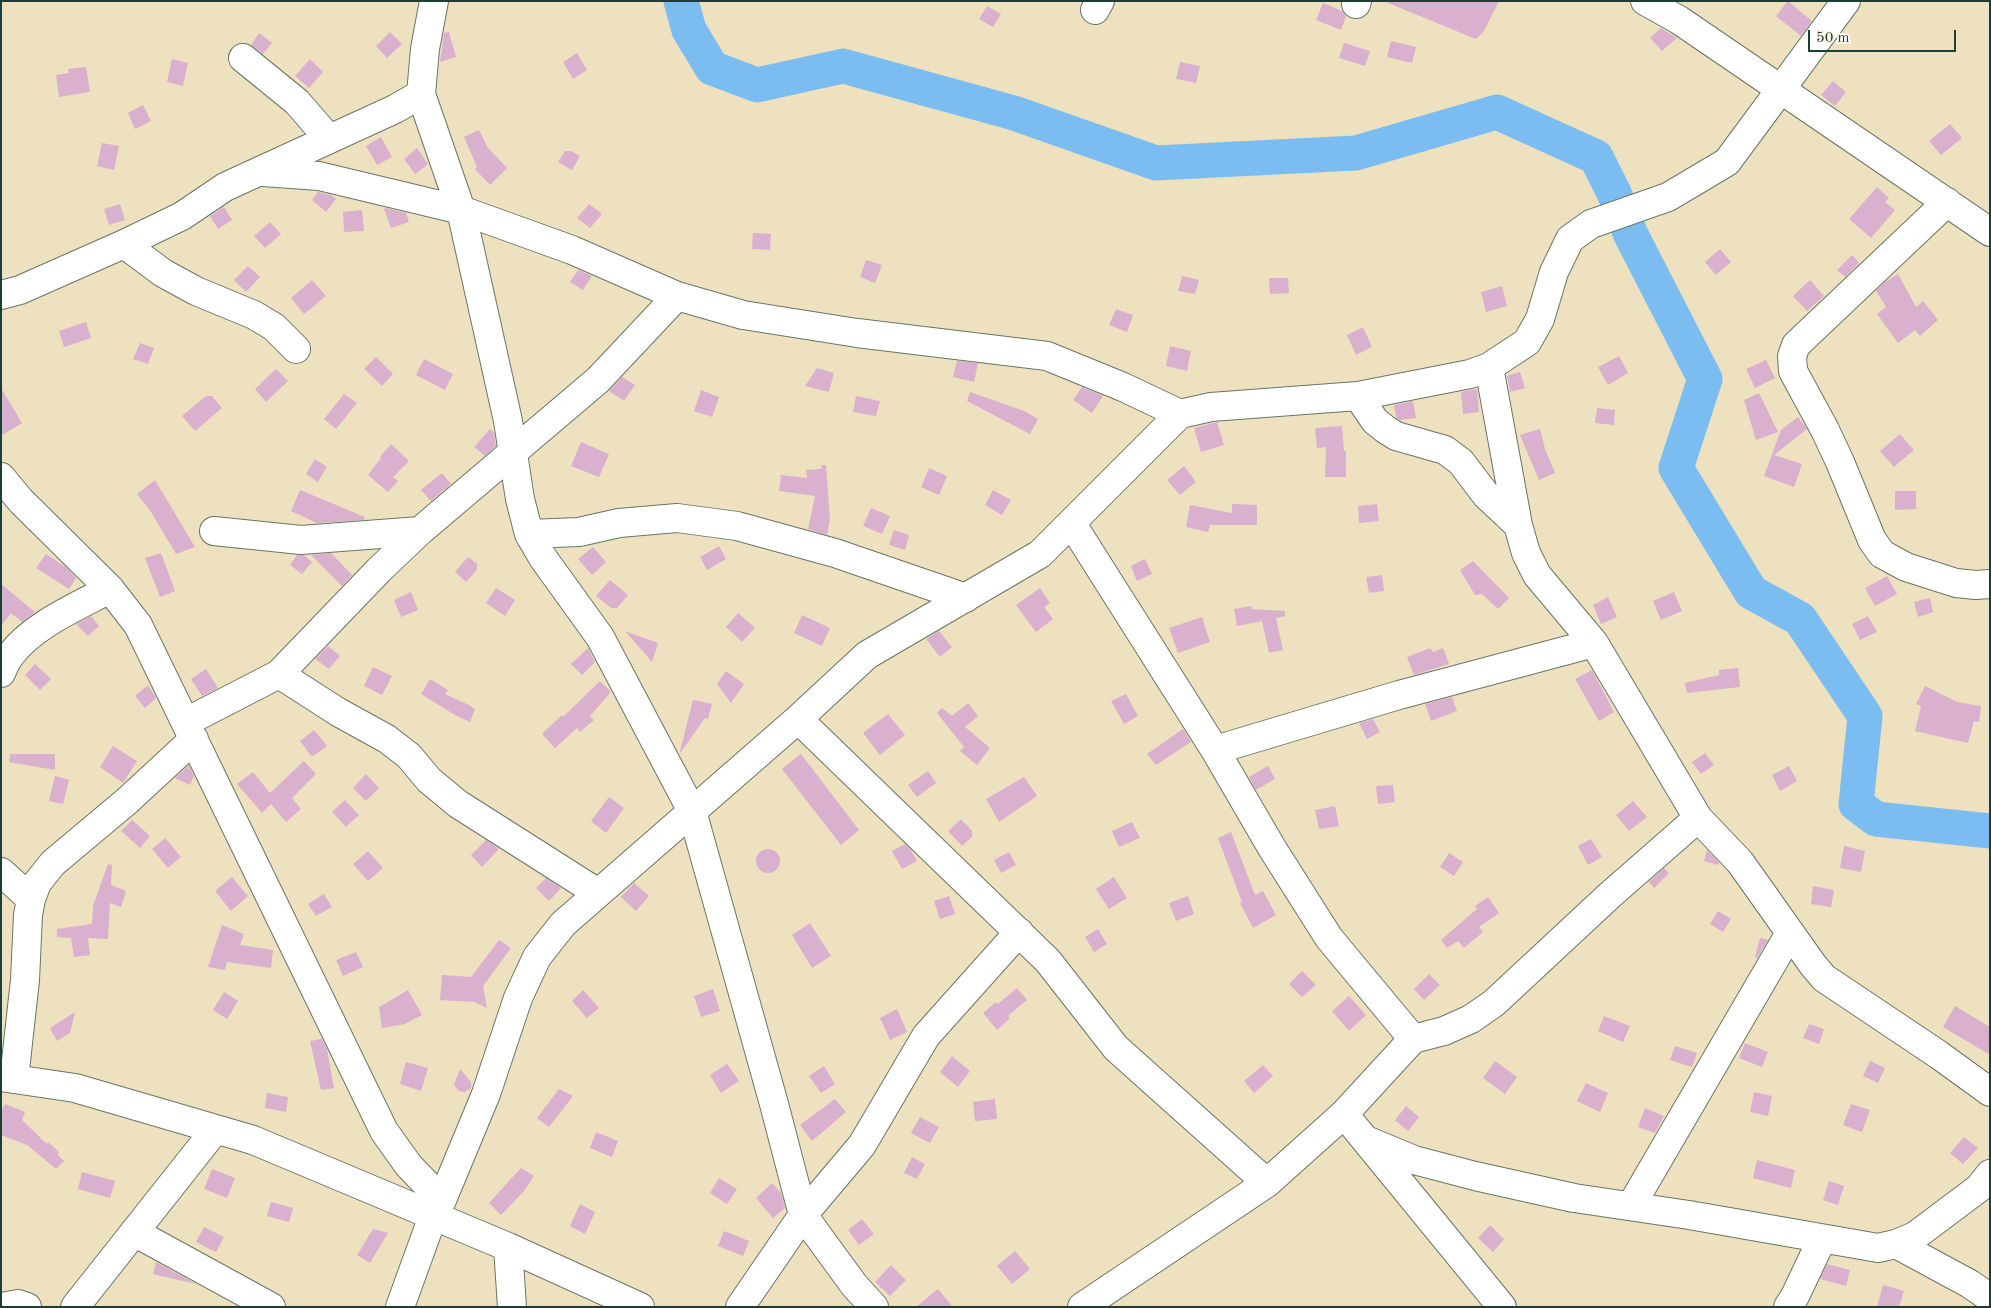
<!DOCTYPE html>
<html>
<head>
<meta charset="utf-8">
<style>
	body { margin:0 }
	#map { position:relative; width:1991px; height:1308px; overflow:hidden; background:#eee1c0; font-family:"Old Standard TT",serif }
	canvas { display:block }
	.frame { position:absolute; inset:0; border:2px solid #1f3d34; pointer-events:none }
	.scale { position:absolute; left:1808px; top:30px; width:148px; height:22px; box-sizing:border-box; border:2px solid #1f3d34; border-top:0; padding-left:6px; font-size:15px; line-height:18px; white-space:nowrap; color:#1f3d34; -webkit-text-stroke:4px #fbf7ec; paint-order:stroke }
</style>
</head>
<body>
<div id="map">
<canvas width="1991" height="1308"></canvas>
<div class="frame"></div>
<div class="scale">50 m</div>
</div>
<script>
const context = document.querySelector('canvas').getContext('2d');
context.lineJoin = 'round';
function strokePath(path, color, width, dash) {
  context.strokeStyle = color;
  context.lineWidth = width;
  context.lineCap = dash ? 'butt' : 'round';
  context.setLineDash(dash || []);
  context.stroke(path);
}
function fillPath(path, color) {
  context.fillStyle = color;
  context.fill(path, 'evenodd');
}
strokePath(new Path2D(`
	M681,1L689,30L712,68L757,85L843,66L1014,113L1156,163L1356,153L1497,112L1596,157L1614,193L1631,235L1705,379L1676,468L1751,592L1800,619L1865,716L1856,804L1876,819L1990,831`), '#7bbdf0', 35);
fillPath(new Path2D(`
	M1383,1H1499L1484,31L1476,39Z
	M1788,1L1812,21L1801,36L1776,16Z
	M1323,3L1342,11L1346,16L1341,30L1316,20Z
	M987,6L1001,14L993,27L979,19Z
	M1661,28L1677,38L1662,51L1650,38Z
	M390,32L402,44L387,58L376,46Z
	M449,32L456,57L440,62L444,33Z
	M259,33L272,43L263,54L251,45Z
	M1391,41L1416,47L1412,63L1387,57Z
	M1344,43L1370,51L1365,66L1339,58Z
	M577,53L587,70L573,79L563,62Z
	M172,59L188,63L183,86L167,82Z
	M310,59L323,72L309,88L295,76Z
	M1180,62L1200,66L1196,83L1176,79Z
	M86,67L90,92L59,97L56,75L69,73L68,69Z
	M1833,81L1846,92L1835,106L1821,95Z
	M143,105L151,121L135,129L128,113Z
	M1950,124L1962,138L1941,155L1929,141Z
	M479,130L488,148L507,168L490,185L475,169L477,167L464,137Z
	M381,137L392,157L377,165L366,146Z
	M102,143L119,146L114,170L97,166Z
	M417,148L428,164L415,174L404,159Z
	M565,151H571L580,156L572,170L558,162Z
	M1877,187L1889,198L1885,202L1895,210L1871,238L1849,219Z
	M318,192L331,195L336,199L326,212L312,200Z
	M120,204L125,220L109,225L104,209Z
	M589,204L602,214L590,228L577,218Z
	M224,207L232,220L218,229L210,216Z
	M386,208L406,213L409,222L391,228L384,209Z
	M362,210L364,231L344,232L343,212Z
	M270,222L281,234L265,248L254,236Z
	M753,233L771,234L770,250L752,249Z
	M1720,249L1731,262L1716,275L1705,262Z
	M1852,255L1859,263L1845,277L1837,270Z
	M866,260L882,265L875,283L860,277Z
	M248,266L260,277L246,292L234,280Z
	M578,270L592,276L583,290L570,282Z
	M1898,274L1916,307L1923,301L1938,320L1920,336L1915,330L1898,343L1877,314L1886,307L1876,291L1885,282Z
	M1182,276L1199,280L1195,294L1178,291Z
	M1269,278H1288L1289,293L1270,294Z
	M312,280L326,296L304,314L291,298Z
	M1810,280L1824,296L1807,311L1793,296Z
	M1502,286L1507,306L1486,312L1481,292Z
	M1116,309L1133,315L1127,332L1109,325Z
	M86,322L91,338L64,347L59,331Z
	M1363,327L1372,347L1356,355L1347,335Z
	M140,343L154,348L148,364L133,359Z
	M1170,346L1191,351L1187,371L1166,366Z
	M1619,356L1628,373L1608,385L1598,367Z
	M376,357L393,374L382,386L364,369Z
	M424,359L453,374L445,390L416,375Z
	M1766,360L1775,378L1755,388L1746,369Z
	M957,361L978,363L974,382L953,377Z
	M817,368L834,373L829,392L805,386Z
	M276,369L288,381L266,402L255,389Z
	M1520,372L1525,388L1510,392L1507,376Z
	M622,377L635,385L624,401L609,391Z
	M1082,387L1103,396L1092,413L1073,400Z
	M1,388L22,423L1,436Z
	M1477,389L1479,412L1463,414L1461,392Z
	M701,390L719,397L712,417L694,411Z
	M970,392L1024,411L1038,419L1030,434L967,401Z
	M1759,393L1778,432L1756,440L1744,400Z
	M344,394L357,403L336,429L324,419Z
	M206,396H212L222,408L195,431L182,416Z
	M856,396L880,401L876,416L853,412Z
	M1413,401L1416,418L1400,420L1396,417L1394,405Z
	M1597,408L1615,410L1614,425L1595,423Z
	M1798,417L1807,429L1774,455L1802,464L1794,487L1764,476L1781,430Z
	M1217,422L1224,445L1201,452L1194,428Z
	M1342,426L1344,451H1346V477H1325L1326,447L1317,448L1315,428Z
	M490,429L494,433L496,446L485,456L474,447Z
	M1540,429L1545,449L1555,473L1539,480L1520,435Z
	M1900,434L1914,450L1894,467L1880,451Z
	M581,442L609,454L599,477L571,466Z
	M391,444L409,461L393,477L398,481L388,492L368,475L381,458L380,457Z
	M315,459L327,467L318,482L306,474Z
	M822,465H826L830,519L827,535L808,529L815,496L779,491L781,475L807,478L806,470L821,469Z
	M1184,466L1196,482L1180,495L1167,480Z
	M929,468L947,476L939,495L921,487Z
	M442,473L451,484L431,501L421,490Z
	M155,480L195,547L176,554L151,512L137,494Z
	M300,490L365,517L364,520L317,523L291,511Z
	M993,490L1011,500L1002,515L985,505Z
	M1895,491H1916V509L1895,510Z
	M1232,504L1257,505V525H1210L1208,532L1186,527L1190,505L1232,513Z
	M1377,504L1379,521L1359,523L1358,506Z
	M871,508L890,516L882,534L863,526Z
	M894,530L909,535L905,550L889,545Z
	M719,546L726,559L707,570L700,557Z
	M593,547L606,562L592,575L578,559Z
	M161,553L175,591L160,597L145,558Z
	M331,553L352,575L342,586L311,555Z
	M46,554L66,567L76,578L69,589L36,568Z
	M297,555H304L312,562L302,574L290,565Z
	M468,557L477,564V570L466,582L455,572Z
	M1145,559L1152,574L1137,581L1131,566Z
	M1473,561L1509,598L1498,609L1482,594L1475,595L1460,570Z
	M1382,575L1384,591L1369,593L1366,577Z
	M1887,576L1897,594L1875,606L1865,588Z
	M610,580L628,595L617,608H611L596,596Z
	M1,584L35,612L22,622L11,613L1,626Z
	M496,588L515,600L505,616L486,603Z
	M1040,588L1050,603L1044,607L1053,619L1036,632L1016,605Z
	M411,592L418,610L401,617L394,600Z
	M1674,592L1682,611L1661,620L1653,601Z
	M1608,597L1617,617L1601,624L1593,605Z
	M1930,598L1933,612L1918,617L1914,602Z
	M1251,606L1252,609L1285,611V616L1276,618L1283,650L1269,653L1262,621L1237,626L1234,609Z
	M738,613L755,628L742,642L726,627Z
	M802,615L830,628L822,646L794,633Z
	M91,616L99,626L88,636L76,624Z
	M1868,616L1877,632L1860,640L1852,624Z
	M1202,617L1210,642L1178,653L1169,628Z
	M625,631L658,643L652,662Z
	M939,631L952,647L940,657L926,639Z
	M328,646L340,656L329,669L315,659Z
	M588,648L595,662L582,675L571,664Z
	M1430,648L1433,652L1443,648L1449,664L1414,675L1407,657Z
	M35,664L51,679L40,690L25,675Z
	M373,667L392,676L382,695L364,686Z
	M1738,668L1740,687L1687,693L1685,683L1719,675V670Z
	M206,669L218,688L202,696L191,679Z
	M1592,670L1614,712L1599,721L1575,679Z
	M726,671L744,684L731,703L717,684Z
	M430,679L448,690L445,694L469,705L475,709L470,722L455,715L421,694Z
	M600,681L611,692L590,716L594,720L580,732L577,728L555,748L542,734L562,715L563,717Z
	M148,685L156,698L145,708L135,696Z
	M1925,686L1957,702L1981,706L1979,722L1974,721L1968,743L1915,731L1921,706L1916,704Z
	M1126,694L1138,716L1124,724L1111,701Z
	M1452,697L1457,711L1431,721L1425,704Z
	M693,700L712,704L708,719L705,718L681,752L680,751Z
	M968,703L978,716L965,727L990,748L977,765L960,751L964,747L937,713L942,708L952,716Z
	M888,714L905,735L880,755L863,733Z
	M1373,719L1380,732L1367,739L1359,723Z
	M1183,729L1191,742L1156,765L1147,754Z
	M314,730L327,746L312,757L300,741Z
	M113,746L137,761L123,783L100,767Z
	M1705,753L1714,765L1701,774L1692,762Z
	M10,754H55V770L9,762Z
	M801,754L859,830L841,845L782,769Z
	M304,761L316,774L292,798L301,809L286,822L271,804L262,813L237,784L253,772L270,793Z
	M189,765L194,776L190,785L175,778Z
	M1268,766L1275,779L1256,790L1249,777Z
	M1789,766L1797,781L1780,791L1772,775Z
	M928,771L936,783L917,797L908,785Z
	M366,774L379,788L366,801L353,788Z
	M55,776L69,780L63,804L49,801Z
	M1024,777L1037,796L999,822L986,799Z
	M1393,785L1395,802L1378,804L1376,786Z
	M609,797L624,808L606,833L591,821Z
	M345,800L359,815L346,827L332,812Z
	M1633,801L1647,817L1629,831L1616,815Z
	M1335,806L1339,826L1319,829L1315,810Z
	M961,819L972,831V837L962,846L948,831Z
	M132,820L150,836L140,848L121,831Z
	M1132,822L1140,838L1119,847L1112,831Z
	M1231,832L1255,895L1263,891L1276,915L1253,928L1240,903L1242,902L1218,838Z
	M165,838L181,857L168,868L152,849Z
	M1591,839L1602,857L1588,865L1578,846Z
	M486,840L499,849L482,867L471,855Z
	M905,844L911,850L917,861L902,869L892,851Z
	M1844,846L1865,851L1861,872L1840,868Z
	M756 861a12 12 0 1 1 24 0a12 12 0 1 1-24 0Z
	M1707,850L1719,862L1718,865L1704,861Z
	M368,851L383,868L368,881L353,864Z
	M1009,852L1016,865L1001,873L994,860Z
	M1449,853L1463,862L1454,876L1440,867Z
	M108,864L112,865L111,885L126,891L121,907L110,903L108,939L88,938L90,955L74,957L71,938L57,937V929L92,924L93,906Z
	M1664,868L1669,873L1654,888L1649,882Z
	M232,877L248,896L231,911L215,891Z
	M1114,877L1127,898L1109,909L1096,889Z
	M546,878L561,888L549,901L536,888Z
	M634,883L649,896L636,911L621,897Z
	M1813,886L1834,890L1831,907L1811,904Z
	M324,894L332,907L316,916L308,904Z
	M949,896L955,914L940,919L934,901Z
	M1188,896L1194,914L1176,921L1169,903Z
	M1488,897L1499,913L1479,927L1483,932L1464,948L1458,941L1447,948L1441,940L1477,909L1475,906Z
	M1718,911L1731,919L1723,932L1710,924Z
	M810,923L831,956L812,968L792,935Z
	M222,925L244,934L240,945L273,950L271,968L227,962L225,970L208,967Z
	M1098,929L1107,944L1094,952L1085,937Z
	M1760,938L1768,940L1757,958L1755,957Z
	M499,940L511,948L483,986L487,1008L474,1002L440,1000L442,975L471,977Z
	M356,952L363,967L343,976L336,960Z
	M1302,971L1316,985L1302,997L1289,984Z
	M1429,974L1440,985L1424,1000L1414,989Z
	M1017,988L1027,1000L1008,1016L1010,1018L997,1030L983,1013L996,1002L998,1004Z
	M713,989L720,1011L701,1017L694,996Z
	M408,990L422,1015L405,1024L382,1028L379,1007Z
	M583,990L599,1008L587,1018L572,1001Z
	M224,992L238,1001L227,1019L213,1010Z
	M1349,996L1366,1015L1349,1031L1332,1011Z
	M1955,1006L1990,1027V1055L1943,1027Z
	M897,1009L907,1032L890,1040L880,1018Z
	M75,1012L70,1033L57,1041L50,1028Z
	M1604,1016L1630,1026L1623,1042L1598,1031Z
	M1809,1024L1824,1029L1819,1044L1803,1038Z
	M322,1039L327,1049L334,1088L321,1090L310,1041Z
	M1745,1043L1768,1052L1762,1067L1739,1058Z
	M1675,1046L1697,1053L1692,1067L1670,1060Z
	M952,1056L970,1071L958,1087L940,1072Z
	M1495,1061L1517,1077L1505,1094L1483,1078Z
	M1870,1061L1885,1068L1878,1083L1863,1076Z
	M406,1062L428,1068L421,1091L400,1084Z
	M727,1064L739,1081L721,1093L710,1075Z
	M1263,1065L1273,1076L1254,1093L1244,1081Z
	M824,1066L835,1084L821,1093L809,1076Z
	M460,1069L471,1082V1088L465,1092L459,1091L454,1085Z
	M1586,1083L1608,1093L1600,1112L1577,1101Z
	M559,1089L573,1096L549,1127L537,1118Z
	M1754,1092L1772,1096L1768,1116L1750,1112Z
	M267,1093L288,1097L286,1112L265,1108Z
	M835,1099L846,1112L812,1141L800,1125Z
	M995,1099L997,1119L975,1121L973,1102Z
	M5,1104L25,1112L22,1120L47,1144L48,1142L59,1152L57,1154L64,1161L56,1169L27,1145L1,1135V1113Z
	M1851,1104L1870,1110L1862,1132L1843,1125Z
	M1406,1106L1419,1117L1408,1131L1395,1120Z
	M1645,1108L1664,1116L1655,1133L1638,1127Z
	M920,1117L939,1127L930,1143L911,1133Z
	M596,1132L618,1141L612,1157L590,1148Z
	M1964,1137L1978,1148L1963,1164L1950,1153Z
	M912,1157L925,1164L917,1179L904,1173Z
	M1757,1160L1795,1170L1791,1188L1753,1178Z
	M521,1168L534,1176L524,1191L501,1215L489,1203Z
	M212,1169L235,1178L227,1198L204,1189Z
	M82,1172L115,1181L110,1198L78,1189Z
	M719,1178L737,1189L727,1204L710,1193Z
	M1829,1181L1844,1186L1838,1205L1823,1200Z
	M772,1183L781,1193L785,1208L773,1218L756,1198Z
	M271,1202L293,1208L289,1222L267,1216Z
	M580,1204L595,1212L585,1234L570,1226Z
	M862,1219L874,1234L859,1245L848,1230Z
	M1490,1225L1504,1239L1493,1252L1478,1238Z
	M204,1227L224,1237L216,1252L196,1242Z
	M373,1229L388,1233L370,1263L357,1255Z
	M724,1231L749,1241L743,1256L718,1246Z
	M1015,1251L1030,1269L1012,1284L997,1266Z
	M156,1262L196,1284L153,1274Z
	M1827,1264L1850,1270L1846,1286L1820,1279Z
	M891,1265L906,1280L890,1296L875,1282Z
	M1883,1285L1904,1291L1899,1307H1877Z
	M938,1289L953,1307H916Z`), '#d9b0cd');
const minor = new Path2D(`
	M1645,1L1679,20L1990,232
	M1356,4L1357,1
	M1095,10L1100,1
	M243,58L297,102L329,139
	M421,94L425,49L434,1
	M263,172L319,176L461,210L572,250L677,296L743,315L857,333L1047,356L1123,387L1180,414
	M1947,202L1796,345L1792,356L1793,371L1825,430L1840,462L1872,540L1882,554L1906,567L1956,583L1976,585L1990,584
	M124,244L163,273L196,291L254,315L274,327L296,349
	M1,295L20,290L124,244L182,216L225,187L395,109L421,94L461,210L508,421L520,499L529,534L543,558L600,637L692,811L774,1104L803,1215L854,1285L874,1307
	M1489,367L1518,525L1526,553L1537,575L1594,643L1698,818L1740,862L1813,965L1824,978L1939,1055L1990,1092
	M1358,396L1375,421L1385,429L1396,436L1445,450L1461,462L1486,495L1518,525
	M1,477L21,501L110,589L138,625L384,1131L409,1166L442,1200
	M1072,524L1215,750L1272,848L1329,938L1413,1039
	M214,531L301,540L420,531
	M529,534L579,532L619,523L677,518L737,526L835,553L966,598
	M1,673C4,667 6,661 10,656C31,626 78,606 110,589
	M279,674L338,712L387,739L409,756L429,780L458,804L598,893
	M798,719L1048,961L1116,1048L1267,1183
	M186,722L279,674L379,570L420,531L598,380L677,296
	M1215,750L1399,695L1594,643
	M1,872L31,899
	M1,1077L75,1088L253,1140L508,1247L640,1307
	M14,1079L25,980L28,915L31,899L37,883L53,863L127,801L194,739
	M1344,1114L1413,1039L1444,1031L1471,1019L1494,1003L1610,895L1698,818
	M1366,1140L1414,1160L1475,1176L1574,1198L1689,1215L1878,1248L1896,1244L1915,1236L1979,1188L1990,1174
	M1631,1206L1790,933
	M134,1232L271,1307
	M1896,1244L1970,1284L1990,1298
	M508,1247L512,1307
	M1,1307L18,1304L27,1307
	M75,1307L215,1130
	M400,1307L433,1216L442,1200L486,1094L518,998L537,957L563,924L798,719L867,655L1040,554L1180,414L1211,407L1358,396L1470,374L1489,367L1527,342L1540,319L1554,272L1570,239L1591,224L1668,197L1727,162L1846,1
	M740,1307L803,1215L862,1145L926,1036L1019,932
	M1082,1307L1267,1183L1344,1114L1502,1307
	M1788,1307L1795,1296L1822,1239`);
strokePath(minor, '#677665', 30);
strokePath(minor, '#fff', 28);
</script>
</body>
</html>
